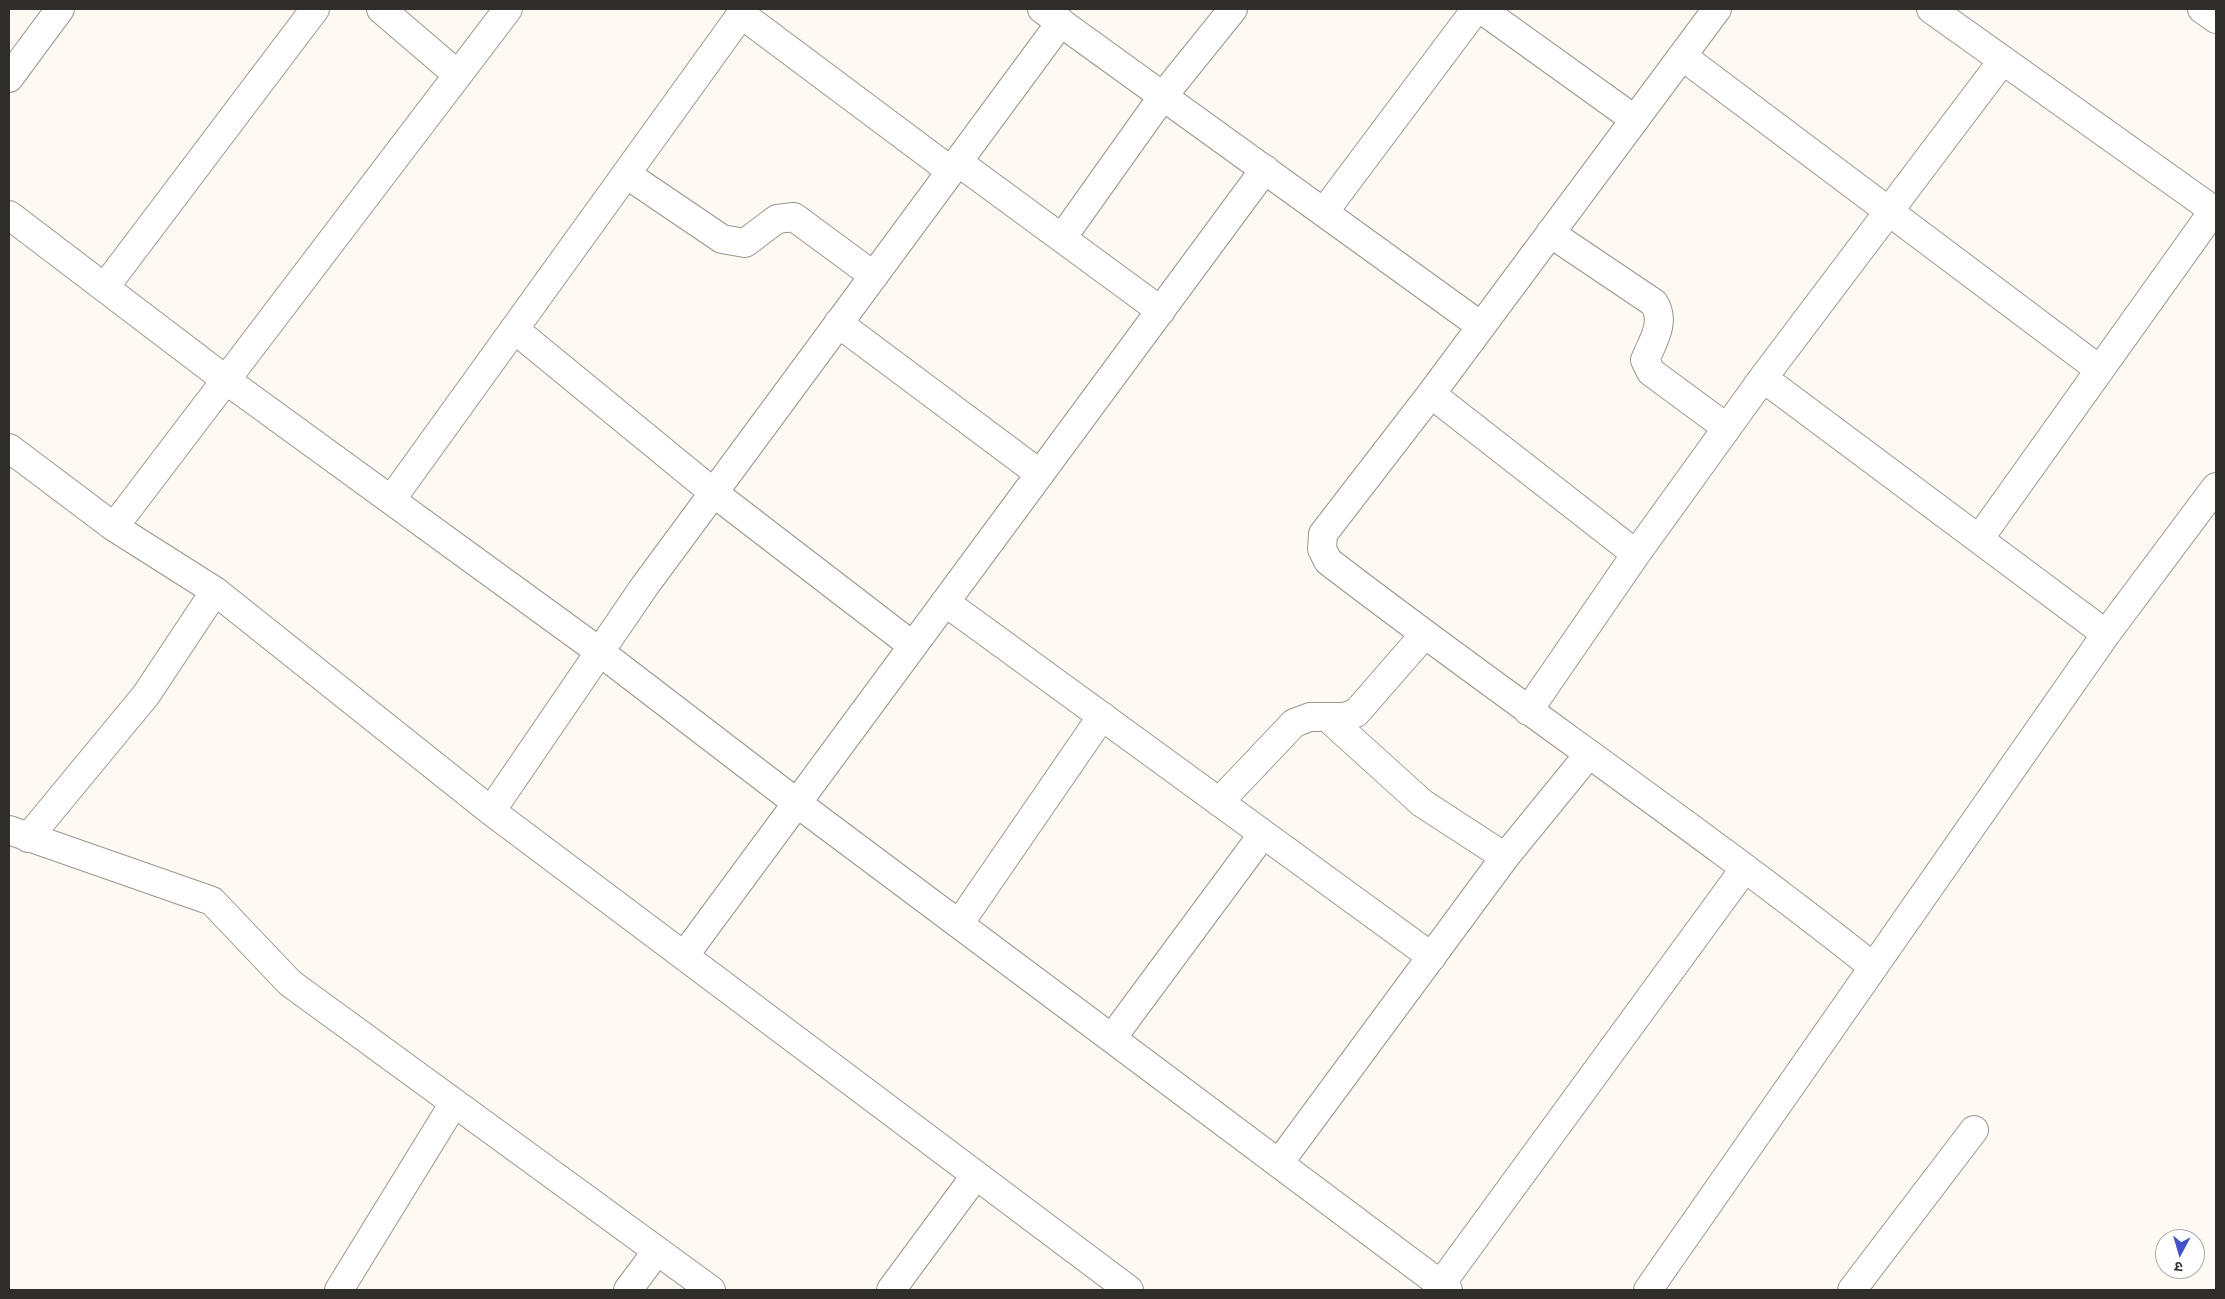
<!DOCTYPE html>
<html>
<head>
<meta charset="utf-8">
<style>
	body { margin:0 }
	#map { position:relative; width:2225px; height:1299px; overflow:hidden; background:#fefaf3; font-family:Literata,"Noto Sans Devanagari",serif }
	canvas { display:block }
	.frame { position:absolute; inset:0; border:10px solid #302e2b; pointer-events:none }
	.north { position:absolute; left:2155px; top:1229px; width:50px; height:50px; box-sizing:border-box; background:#fff; border:1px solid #acabaa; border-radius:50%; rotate:186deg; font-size:14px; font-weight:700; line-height:20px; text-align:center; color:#302e2b }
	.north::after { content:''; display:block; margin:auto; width:18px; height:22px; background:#4452c7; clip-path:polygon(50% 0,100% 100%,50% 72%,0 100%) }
</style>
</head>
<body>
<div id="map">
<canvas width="2225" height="1299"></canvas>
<div class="frame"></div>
<div class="north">उ</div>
</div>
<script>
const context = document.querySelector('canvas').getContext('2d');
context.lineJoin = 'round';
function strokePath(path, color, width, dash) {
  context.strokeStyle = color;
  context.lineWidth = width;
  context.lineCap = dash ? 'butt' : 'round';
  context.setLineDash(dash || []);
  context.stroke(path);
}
const minor = new Path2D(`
	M381,9L458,75
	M1042,9L1481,326
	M1481,9L1634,119
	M1717,9L1431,394L1323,534L1322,549L1328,561C1507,699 1695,825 1872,966
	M1931,9L2216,212
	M2202,9L2216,19
	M741,14L951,171
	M1682,56L2100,370
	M9,78L60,9
	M958,162L1161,311
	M626,174L722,239L745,243L777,219L794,217L874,276
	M1324,212L1476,9
	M9,215L226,380L600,652L797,803L1448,1290
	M1550,233L1654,303C1666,322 1653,341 1645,360L1651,372L1727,428
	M1062,238L1163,96L1233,9
	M105,287L315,9
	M838,323L1040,474
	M514,329L714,493L913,646
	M1763,378L2106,634
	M1431,394L1636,554
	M9,448L114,527L215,591L491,811L1129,1290
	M391,500L745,9
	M114,527L508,9
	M1979,539L2214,210
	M945,602L1432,957
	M1528,711L1636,554L1763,378L2003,60
	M1327,717L1422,803L1505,857
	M1219,802L1294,723L1310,717H1344L1356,713L1424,635
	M491,811L644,587L1061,22
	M9,830L212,901L290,983L711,1290
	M28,838L146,695L215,591
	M959,924L1102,716
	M684,956L1265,169
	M1112,1038L1263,834
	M1279,1163L1505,857L1589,754
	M1441,1284L1745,868
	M339,1290L454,1103
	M628,1290L657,1251
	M891,1290L976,1175
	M1648,1290L2106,634L2216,487
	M1852,1290L1974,1130`);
strokePath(minor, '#9a968d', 30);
strokePath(minor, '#fff', 28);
</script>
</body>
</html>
